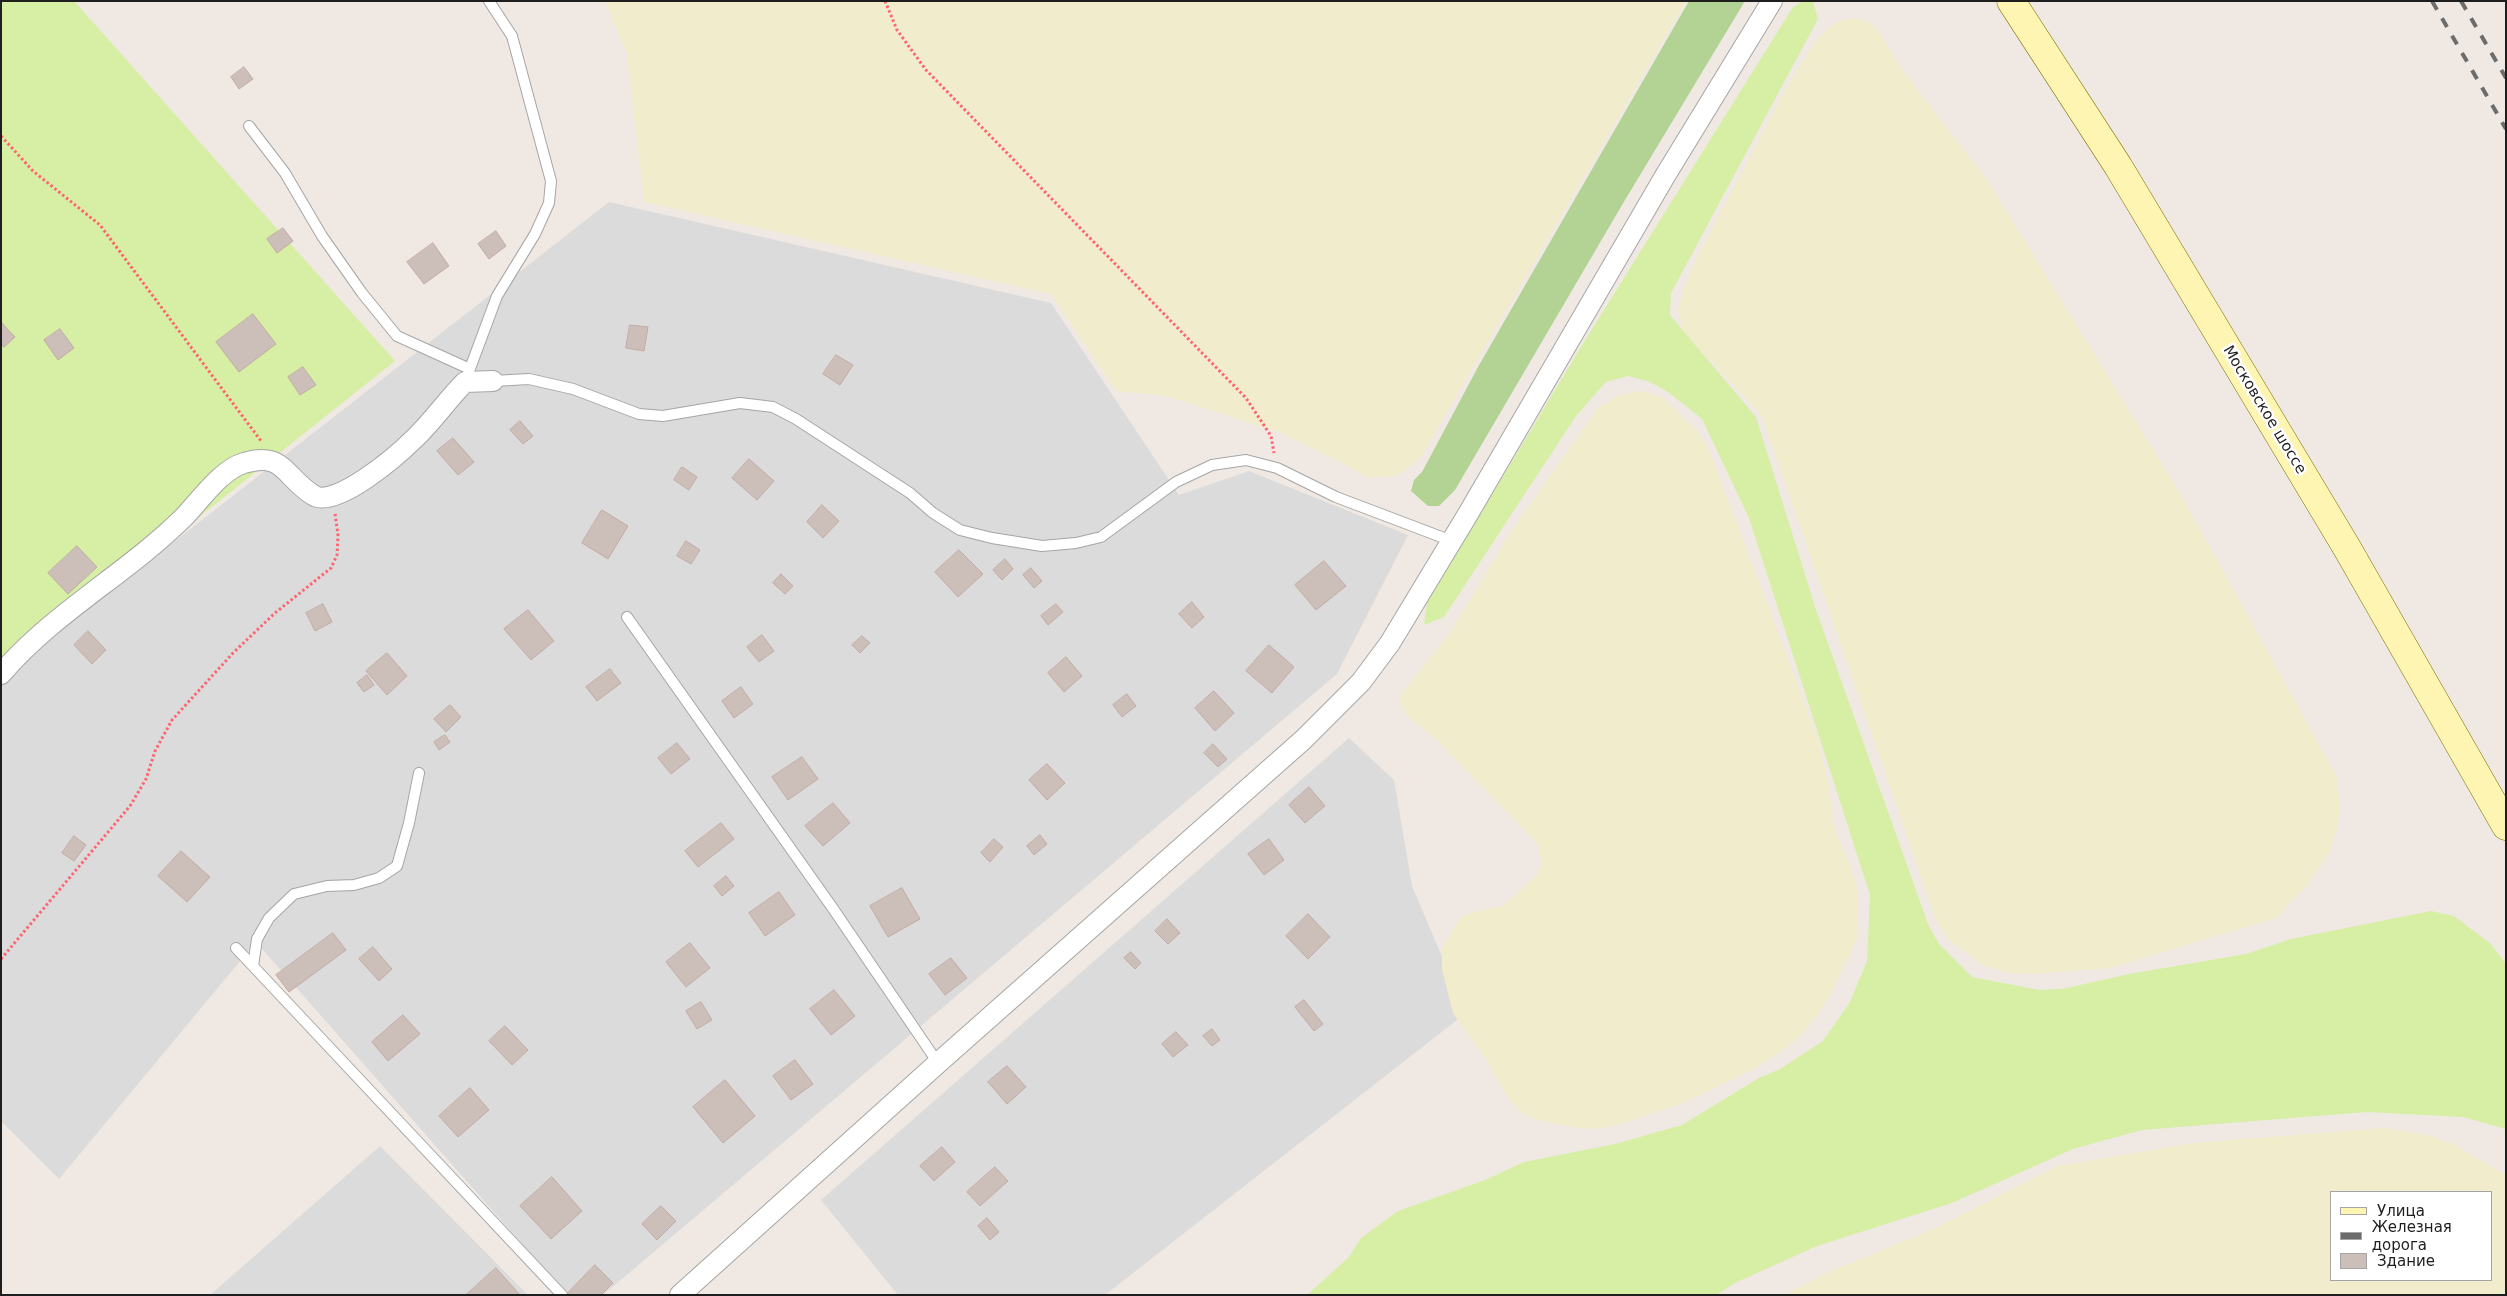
<!DOCTYPE html>
<html>
<head>
<meta charset="utf-8">
<style>
	body { margin:0 }
	#map { position:relative; width:2507px; height:1296px; overflow:hidden; background:#f0e9e3; font-family:"DejaVu Sans",sans-serif }
	canvas { display:block }
	.frame { position:absolute; inset:0; border:2px solid #1e1e1e; pointer-events:none }
	.legend { position:absolute; left:2330px; top:1191px; width:162px; height:90px; box-sizing:border-box; background:#fff; border:1px solid #a5a5a5; margin:0; padding:6px 9px; list-style:none; font-size:15px; color:#1e1e1e }
	.legend li { display:flex; align-items:center; gap:10px; height:25px }
	.legend b { width:25px; border:1px solid #a5a5a5 }
</style>
</head>
<body>
<div id="map">
<canvas width="2507" height="1296"></canvas>
<div class="frame"></div>
<ul class="legend">
<li><b style="height:6px;background:#fff5b2"></b>Улица</li>
<li><b style="height:6px;background:#6c6c6c"></b>Железная дорога</li>
<li><b style="height:14px;background:#ccbeb9"></b>Здание</li>
</ul>
</div>
<script>
const context = document.querySelector('canvas').getContext('2d');
context.lineJoin = 'round';
function fillPath(path, color) {
  context.fillStyle = color;
  context.fill(path, 'evenodd');
}
function strokePath(path, color, width, dash) {
  context.strokeStyle = color;
  context.lineWidth = width;
  context.lineCap = dash ? 'butt' : 'round';
  context.setLineDash(dash || []);
  context.stroke(path);
}
function drawText(font, color, halo, rows, align = 'center') {
  context.font = font + ' "DejaVu Sans",sans-serif';
  context.lineWidth = 5;
  context.setLineDash([]);
  context.textBaseline = 'middle';
  context.strokeStyle = halo;
  context.fillStyle = color;
  for (const [text, x, y, turn = 0] of rows) {
    context.save();
    context.translate(x, y);
    context.rotate((+turn || 0) * Math.PI / 180);
    context.textAlign = isNaN(turn) ? turn : align;
    if (halo) context.strokeText(text, 0, 0);
    context.fillText(text, 0, 0);
    context.restore();
  }
}
fillPath(new Path2D(`
	M609,202L1051,303L1179,495L1249,471L1408,535L1337,674L603,1295H567L256,942L59,1179L1,1121V677Z
	M1349,738L1394,780L1412,886L1466,1013L1105,1295H898L821,1200Z
	M380,1146L528,1295H210Z`), '#dcdbdb');
fillPath(new Path2D(`
	M605,1H1686L1421,457L1397,476L1368,478L1337,460L1281,433L1167,396L1116,391L1051,294L644,202L627,54Z
	M1849,19H1860L1871,23L1885,41L1902,70L1988,181L2181,495L2337,777L2340,810L2336,833L2328,855L2309,883L2276,918L2111,968L2030,974L2007,973L1985,966L1948,939L1936,920L1762,416L1685,333L1678,311L1684,288L1697,257L1789,83L1814,44L1829,27L1838,21Z
	M1643,391L1664,398L1697,431L1709,450L1818,739L1829,786L1833,825L1856,882L1858,904L1857,939L1829,997L1816,1017L1800,1036L1782,1051L1752,1070L1686,1102L1621,1124L1598,1129L1575,1128L1531,1118L1521,1112L1505,1094L1489,1064L1453,1013L1442,970V948L1460,919L1469,913L1503,906L1537,875L1542,865L1538,844L1435,738L1409,718L1401,707L1399,697L1450,633L1511,532L1598,408L1619,395Z
	M2385,1128L2432,1136L2453,1144L2506,1175V1295H1785L1826,1273L1936,1228L2058,1166L2193,1143ZM2331,1192H2491V1280H2331Z`), '#f1edcc');
fillPath(new Path2D(`
	M1,1H74L395,361L1,675Z
	M1803,1H1813L1818,19L1671,293L1670,315L1756,417L1816,610L1928,924L1939,944L1972,977L2039,990L2062,989L2129,974L2246,954L2291,939L2431,911L2454,916L2491,944L2506,964V1129L2463,1117L2367,1112L2142,1130L2073,1149L1952,1203L1817,1246L1735,1283L1716,1295H1307L1349,1257L1361,1238L1398,1211L1485,1180L1524,1162L1615,1144L1682,1125L1759,1078L1780,1069L1823,1041L1850,1002L1867,961L1870,895L1749,518L1702,419L1668,392L1650,382L1628,376L1606,382L1576,416L1444,617L1424,625L1427,603L1579,350L1793,7Z`), '#d6efa4');
fillPath(new Path2D(`
	M1689,1H1745L1625,200L1455,490L1439,506H1428L1411,491L1414,480L1422,472L1478,367Z`), '#b2d394');
const building = new Path2D(`
	M244,67L253,79L239,89L231,77Z
	M283,228L293,241L277,253L267,239Z
	M496,231L506,246L489,259L478,244Z
	M433,243L449,266L424,284L407,262Z
	M253,314L276,344L239,372L216,342Z
	M1,322L15,337L4,347L1,345Z
	M630,325L648,327L644,351L626,348Z
	M60,329L74,348L58,360L44,340Z
	M836,355L853,365L840,385L823,374Z
	M303,367L316,385L300,395L288,377Z
	M520,421L533,436L523,444L510,430Z
	M453,438L474,462L458,475L437,451Z
	M749,459L774,481L757,500L732,478Z
	M682,467L697,477L689,490L674,480Z
	M822,505L839,521L823,538L807,522Z
	M602,510L628,526L608,559L582,543Z
	M686,541L700,550L691,564L677,556Z
	M77,546L97,567L68,594L48,573Z
	M959,550L983,574L958,597L935,572Z
	M1005,559L1013,569L1002,580L993,570Z
	M1324,561L1346,586L1316,610L1295,585Z
	M1031,568L1042,581L1034,588L1023,575Z
	M781,574L793,586L785,594L773,583Z
	M1192,602L1204,617L1192,628L1179,614Z
	M323,604L332,622L315,631L306,613Z
	M1056,604L1063,612L1048,625L1041,616Z
	M528,610L554,641L531,660L504,629Z
	M88,631L106,650L92,664L74,645Z
	M762,635L774,651L759,662L747,647Z
	M862,636L870,643L860,653L852,645Z
	M1269,645L1294,667L1272,693L1246,671Z
	M387,653L407,676L387,695L366,671Z
	M1066,657L1082,676L1064,692L1048,673Z
	M610,669L621,683L597,701L586,687Z
	M367,675L374,685L364,692L357,683Z
	M741,687L753,704L734,718L722,701Z
	M1214,691L1234,713L1215,731L1195,708Z
	M1127,694L1136,706L1122,717L1113,705Z
	M450,705L461,717L446,732L434,719Z
	M445,735L450,742L439,750L434,742Z
	M677,743L690,759L671,774L658,758Z
	M1213,744L1227,759L1218,767L1204,753Z
	M802,757L818,779L788,800L772,777Z
	M1047,764L1065,783L1047,800L1029,780Z
	M1309,787L1325,806L1305,823L1289,805Z
	M833,803L850,823L823,846L805,826Z
	M721,823L734,839L698,867L685,851Z
	M1040,835L1047,844L1034,855L1027,846Z
	M74,836L86,845L74,861L62,853Z
	M994,839L1003,847L990,862L981,853Z
	M1269,839L1284,860L1264,875L1248,854Z
	M181,851L210,877L187,902L158,876Z
	M726,876L734,886L722,896L714,886Z
	M902,888L920,919L888,937L870,906Z
	M779,892L795,915L765,936L749,913Z
	M1308,914L1330,937L1308,959L1286,936Z
	M1167,919L1180,933L1168,944L1155,931Z
	M333,933L346,950L289,992L276,975Z
	M690,943L710,968L686,987L666,962Z
	M373,947L392,969L379,981L359,959Z
	M1131,952L1141,963L1135,969L1124,958Z
	M951,958L967,978L945,995L929,974Z
	M834,990L855,1016L831,1035L810,1009Z
	M1304,1000L1323,1024L1314,1031L1295,1007Z
	M701,1002L712,1020L697,1029L686,1011Z
	M403,1015L420,1034L388,1061L372,1042Z
	M505,1026L528,1050L512,1065L489,1041Z
	M1212,1029L1220,1040L1212,1046L1203,1036Z
	M1176,1032L1188,1045L1173,1057L1162,1044Z
	M795,1060L813,1084L791,1100L773,1076Z
	M1007,1066L1026,1087L1007,1104L988,1082Z
	M725,1080L755,1116L723,1143L693,1107Z
	M470,1088L489,1110L458,1137L439,1116Z
	M942,1147L955,1162L934,1181L920,1166Z
	M995,1167L1008,1181L980,1206L967,1192Z
	M552,1177L582,1211L551,1239L520,1206Z
	M661,1206L676,1221L657,1240L642,1224Z
	M987,1218L999,1232L990,1240L978,1226Z
	M595,1265L613,1283L601,1295H566Z
	M496,1268L520,1295H466Z`);
fillPath(building, '#ccbeb9');
strokePath(building, '#c3aca4', 1);
const service = new Path2D(`
	M249,126L285,173L322,236L362,293L397,336L470,369
	M493,381L529,379L573,389L639,414L663,416L740,403L773,407L796,419L910,493L933,513L960,530L992,538L1042,546L1076,543L1101,537L1176,482L1212,465L1246,460L1277,468L1336,497L1452,541
	M465,382L497,296L535,234L549,203L551,181L512,36L489,1
	M627,617L834,910L938,1063
	M236,948L562,1295
	M253,966L257,939L269,918L294,894L327,886L354,885L379,878L397,866L409,823L419,773`);
const minor = new Path2D(`
	M1,674C54,612 128,573 185,516C200,500 222,469 244,463C284,451 284,477 313,495C335,510 399,454 415,438C433,421 447,400 465,382L493,381
	M680,1295L938,1063L1304,739L1361,682L1390,643L1468,514L1665,176L1772,1`);
const secondary = new Path2D(`
	M2011,1L2118,166L2347,548L2506,826`);
strokePath(service, '#a5a5a5', 12);
strokePath(minor, '#a5a5a5', 22);
strokePath(secondary, '#7a7200', 29);
strokePath(new Path2D(`
	M885,1L897,30L926,70L1246,398L1271,436L1274,453
	M1,136L33,171L100,225L261,441
	M1,959L130,806L146,779L155,751L172,720L233,653L275,613L331,568L337,555L338,535L335,514`), '#ff6570', 3, [2.5, 2.5]);
strokePath(service, '#fff', 10);
strokePath(minor, '#fff', 20);
strokePath(secondary, '#fff5b2', 28);
strokePath(new Path2D(`
	M2432,1L2506,129
	M2461,1L2506,78`), '#6c6c6c', 4, [10, 10]);
drawText('15px', '#1e1e1e', '#fff', [
	["Московское шоссе",2264,410,59]
]);
</script>
</body>
</html>
